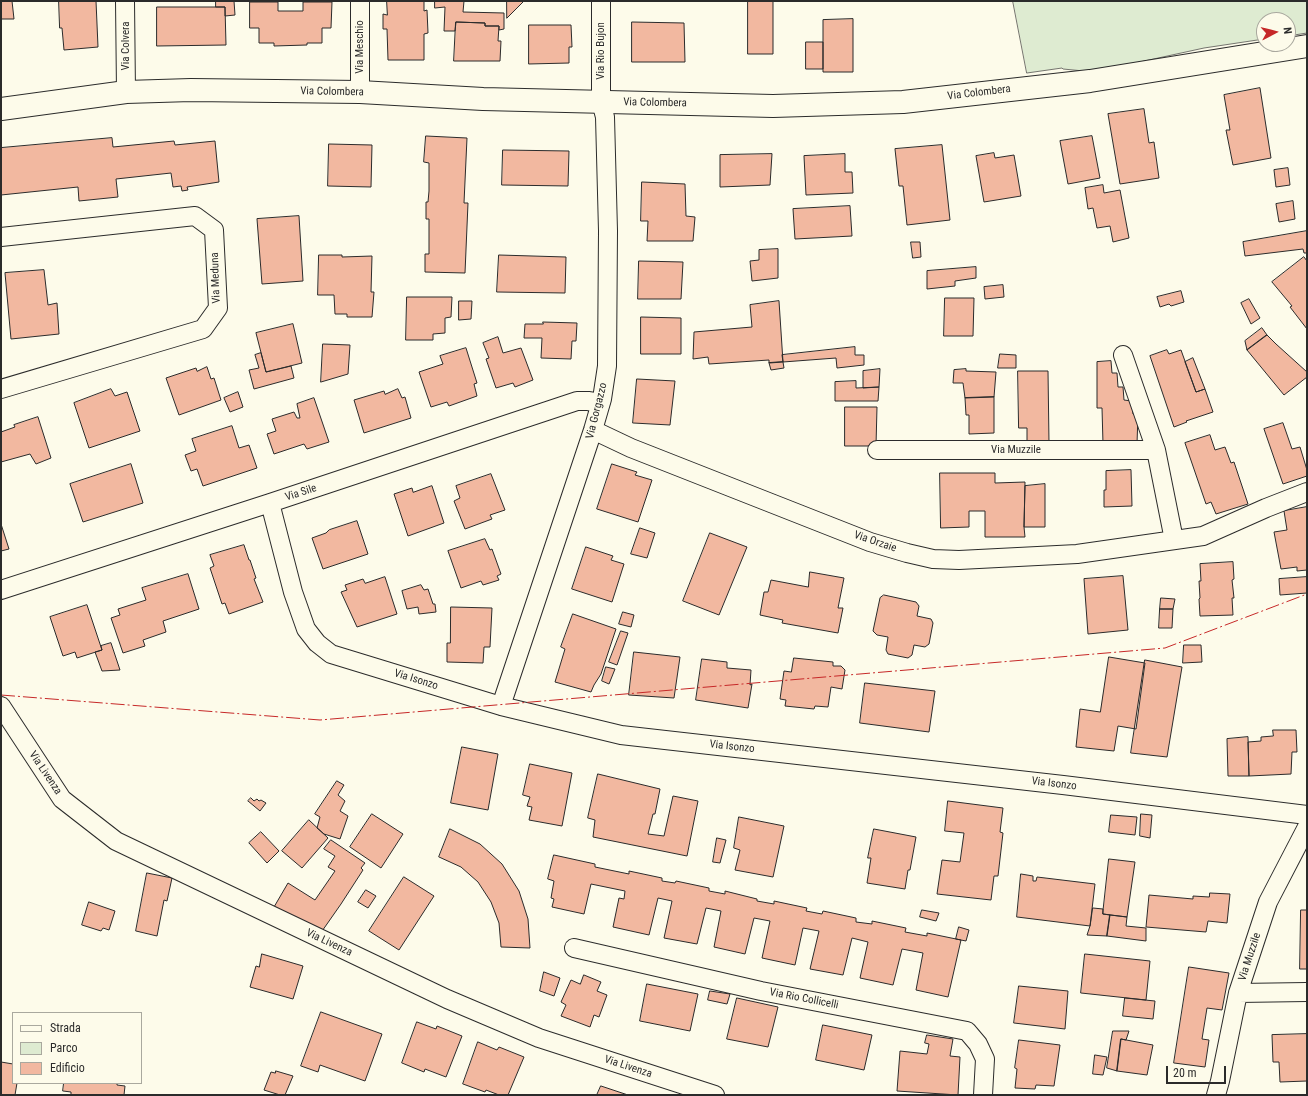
<!DOCTYPE html>
<html>
<head>
<meta charset="utf-8">
<style>
	body { margin:0 }
	#map { position:relative; width:1308px; height:1096px; overflow:hidden; background:#fdfbea; font-family:"Roboto Condensed",sans-serif }
	canvas { display:block }
	.frame { position:absolute; inset:0; border:2px solid #2b2b2b; pointer-events:none }
	.legend { position:absolute; left:12px; top:1012px; width:130px; height:72px; box-sizing:border-box; background:#fdfbea; border:1px solid #a9a89e; margin:0; padding:5px 7px; list-style:none; font-size:12px; color:#2b2b2b }
	.legend li { display:flex; align-items:center; gap:8px; height:20px }
	.legend b { width:20px; border:1px solid #a9a89e }
	.north { position:absolute; left:1256px; top:12px; width:40px; height:40px; box-sizing:border-box; background:#fdfbea; border:1px solid #a9a89e; border-radius:50%; rotate:83deg; font-size:11px; font-weight:700; line-height:16px; text-align:center; color:#2b2b2b }
	.north::after { content:''; display:block; margin:auto; width:14px; height:18px; background:#c62828; clip-path:polygon(50% 0,100% 100%,50% 72%,0 100%) }
	.scale { position:absolute; left:1166px; top:1066px; width:60px; height:18px; box-sizing:border-box; border:2px solid #2b2b2b; border-top:0; padding-left:5px; font-size:12px; line-height:14px; white-space:nowrap; color:#2b2b2b; -webkit-text-stroke:3px #fdfbea; paint-order:stroke }
</style>
</head>
<body>
<div id="map">
<canvas width="1308" height="1096"></canvas>
<div class="frame"></div>
<ul class="legend">
<li><b style="height:5px;background:#fdfbea"></b>Strada</li>
<li><b style="height:11px;background:#deebd1"></b>Parco</li>
<li><b style="height:11px;background:#f2b8a0"></b>Edificio</li>
</ul>
<div class="north">N</div>
<div class="scale">20 m</div>
</div>
<script>
const context = document.querySelector('canvas').getContext('2d');
context.lineJoin = 'round';
function fillPath(path, color) {
  context.fillStyle = color;
  context.fill(path, 'evenodd');
}
function strokePath(path, color, width, dash) {
  context.strokeStyle = color;
  context.lineWidth = width;
  context.lineCap = dash ? 'butt' : 'round';
  context.setLineDash(dash || []);
  context.stroke(path);
}
function drawText(font, color, halo, rows, align = 'center') {
  context.font = font + ' "Roboto Condensed",sans-serif';
  context.lineWidth = 3;
  context.setLineDash([]);
  context.textBaseline = 'middle';
  context.strokeStyle = halo;
  context.fillStyle = color;
  for (const [text, x, y, turn = 0] of rows) {
    context.save();
    context.translate(x, y);
    context.rotate((+turn || 0) * Math.PI / 180);
    context.textAlign = isNaN(turn) ? turn : align;
    if (halo) context.strokeText(text, 0, 0);
    context.fillText(text, 0, 0);
    context.restore();
  }
}
const green = new Path2D(`
	M1013,1H1307V33L1288,36V20H1264V39L1204,48L1117,67L1084,71L1063,69L1062,68L1027,73Z`);
fillPath(green, '#deebd1');
strokePath(green, '#74746e', 1);
const building = new Path2D(`
	M1,1H12L14,19H1Z
	M59,1H96L98,47L64,50L62,28H60Z
	M216,1H234L235,15L225,16V7H216Z
	M387,1H424V11L427,10L428,33L424,34V60H388L387,29H383V14L387,15Z
	M435,1H464L463,12L504,13V29L499,30V26H485V23L456,22L455,31H444L445,7L435,8Z
	M507,1H524L507,18Z
	M748,1H773V54H748Z
	M250,2H278V11H303V2H332L331,28H322V43H307V45L274,46V43H259V28H250Z
	M157,7H225L226,45L157,46Z
	M853,19V72H823V20Z
	M456,22L485,23V26H499L498,41H501L500,61H454Z
	M632,22L684,23L685,62H632Z
	M529,25H571L572,47H569V63L529,64Z
	M806,42H823V69H806Z
	M1260,88L1271,158L1233,165L1226,130H1230L1224,95Z
	M1144,109L1149,143L1154,142L1159,178L1120,184L1108,114Z
	M426,136L467,138L464,203H468L465,273L425,272V254H429V219H426V202H428L429,191V163L424,162Z
	M1092,136L1100,178L1068,184L1060,141Z
	M112,138L113,147L174,141L175,145L215,141L219,182L187,187L188,190L182,191L181,186L173,187L171,173L116,179L118,197L79,201L78,187L1,195V148Z
	M329,144L372,145L371,187L328,186Z
	M942,145L950,220L907,225L903,186H899L895,149Z
	M503,150L569,151L568,186L502,185Z
	M994,153L995,158L1014,155L1021,196L984,202L976,156Z
	M772,154L770,185L720,187V155Z
	M845,154V172H852L853,193L806,195L804,156Z
	M1288,168L1290,185L1276,187L1274,170Z
	M642,182L685,184L686,216L695,217L693,241H647L648,221H641Z
	M1103,185L1104,193L1120,190L1129,238L1113,242L1110,226L1097,228L1093,208L1088,209L1085,188Z
	M1293,201L1295,219L1279,222L1276,204Z
	M850,206L852,236L795,239L793,209Z
	M299,216L303,281L262,284L257,219Z
	M1307,231V253H1304L1303,249L1245,256L1243,242Z
	M911,242H920L921,257L913,258Z
	M778,249V278L752,281L750,261L759,260V250Z
	M319,255H342V257L372,256L371,292H374L372,317H347V314H335L334,295H318Z
	M499,255L566,257L565,293L497,292Z
	M1304,257L1307,261V329L1290,307L1292,306L1272,282Z
	M639,261L683,262L681,299H638Z
	M976,267V278L955,281V286L927,289V271Z
	M44,270L48,305L57,303L59,334L11,339L5,273Z
	M1003,285L1004,297L985,299L984,287Z
	M1181,291L1184,302L1171,306L1169,304L1160,307L1157,297Z
	M407,297H452L451,317L445,318V333L433,334V340H406Z
	M945,298H974L973,336H944Z
	M1249,299L1260,318L1251,324L1241,303Z
	M459,301H472L471,319L459,320Z
	M779,301L783,362L769,363V360L709,364L708,357L693,359L694,332L752,327L750,305Z
	M641,317L681,318V354H641Z
	M543,322L577,323L576,341H572L571,359L541,358L542,338H524L525,324H543Z
	M293,324L302,363L266,372L256,333Z
	M1262,328L1267,335L1247,350L1245,341Z
	M1267,335L1276,344L1307,372V377L1284,395L1247,350Z
	M498,337L503,353L521,348L533,380L515,387L513,383L496,388L486,359L489,358L483,343Z
	M323,344L350,345L348,374L321,382Z
	M855,347V355H864V365L837,368L836,358L783,362L782,355Z
	M466,348L477,383L474,384L477,396L449,406L447,402L431,407L419,372L443,364L440,356Z
	M1167,350L1169,354L1181,350L1196,392L1205,389L1213,412L1186,421L1187,422L1174,427L1150,356Z
	M261,353L266,372L291,366L294,378L254,389L249,370L259,368L255,355Z
	M1000,354L1016,355V368H998Z
	M1193,358L1205,389L1196,392L1185,362Z
	M1111,361L1112,373H1117L1118,387H1123L1124,400L1132,401L1133,414H1138L1137,444H1103L1102,408H1097V362Z
	M783,362L784,368L771,370L769,363Z
	M207,367L211,379L214,378L221,400L179,415L166,378L196,368L197,371Z
	M880,369L879,387L863,388V371Z
	M966,369V371L996,372L994,397L965,398L963,383H953L954,370Z
	M1018,371H1048L1049,443L1027,444V428H1019Z
	M637,379L675,381L670,425L633,423Z
	M856,381V388L879,387L878,401H835V382Z
	M111,389L115,396L127,392L140,431L89,448L74,403Z
	M398,389L402,398L405,397L411,418L364,433L354,400L384,391L385,394Z
	M238,392L243,407L230,412L224,398Z
	M994,397V433L969,434V415H966L965,398Z
	M314,398L329,442L307,449L304,444L274,454L267,434L276,431L272,419L294,412L297,418H300L297,404Z
	M845,407H877L876,446H845Z
	M38,417L51,458L36,464L30,454L1,462V432L15,427L14,425Z
	M1283,423L1292,449L1300,447L1307,470V476L1283,484L1264,429Z
	M232,426L239,448L249,445L257,468L203,486L197,469L191,471L185,455L196,451L192,439Z
	M1210,435L1215,450L1225,447L1231,463L1234,462L1248,504L1216,514L1211,502L1206,504L1185,443Z
	M131,464L143,503L83,522L70,484Z
	M612,464L637,472L635,475L652,480L638,522L597,509Z
	M1131,470L1132,506L1104,507V490H1106V471Z
	M940,473H995V483L1025,482L1024,527L1025,537H985V511H969V527L941,528Z
	M491,474L505,510L490,515L492,519L465,529L454,501L460,498L456,486Z
	M1045,484V527H1024L1025,486Z
	M432,486L444,523L408,536L394,494L412,488L413,492Z
	M1307,507V570L1297,571V567L1281,569L1274,532L1287,530L1284,511Z
	M357,521L368,554L323,569L312,538L326,533L329,530Z
	M1,524L9,549L1,551Z
	M640,528L655,533L647,558L631,554Z
	M710,533L747,547L719,615L683,601Z
	M485,539L490,550L492,549L501,574L497,576L499,580L483,585L481,581L461,588L448,551Z
	M244,545L249,560H250L256,578L254,579L263,602L229,614L225,603L222,604L210,568L214,566L210,555Z
	M586,547L613,556L611,560L624,564L612,602L572,589Z
	M1233,562L1234,579L1232,580L1234,598H1232L1233,615L1200,616L1199,599L1200,598L1199,581H1201L1200,564Z
	M810,572L844,578L838,608H843L838,633L782,623L783,620L760,615L764,592H768L771,580L808,587Z
	M188,574L199,609L163,621L166,632L143,640L145,646L123,653L111,618L120,615L118,609L146,600L142,588Z
	M1123,576L1128,630L1088,634L1084,579Z
	M385,577L397,614L357,627L341,592L347,590L345,585L363,579L365,583Z
	M1307,577V593L1280,595L1279,579Z
	M421,585L424,590L428,589L433,604H435L436,612L419,614L418,607L407,609L402,591Z
	M884,595L916,602L919,606L917,616L931,619L933,623L929,644L925,647L914,645L912,655L908,658L888,654L886,650L888,637L877,635L873,631L880,598Z
	M1161,598L1175,599L1173,609H1160Z
	M87,605L102,650L77,658L75,652L63,656L50,617Z
	M451,607L492,608L490,647H484L483,663L447,662V643H450Z
	M1160,609H1173L1172,628H1159Z
	M623,612L634,615L631,627L619,624Z
	M573,614L616,629L601,674L594,685L591,692L555,682L565,649L561,647Z
	M621,631L628,633L617,665L609,662Z
	M111,643L120,670L102,671L95,652L102,650L101,646Z
	M1184,645H1201L1202,662L1183,663Z
	M634,652L680,657L674,698L629,695Z
	M1109,657L1145,663L1136,729L1118,726L1114,751L1076,747L1080,709L1100,712Z
	M794,658L833,662V666H841L845,670L842,689L831,687L828,707L815,706L814,709L785,706L786,700L780,699L784,671L791,672Z
	M702,659L727,662V668L751,670L750,685L752,684L748,708L696,700Z
	M1145,660L1182,667L1167,757L1131,753Z
	M606,667L615,669L609,684L602,681Z
	M865,683L935,691L929,732L860,723Z
	M1273,730H1296L1297,752H1292L1291,774L1249,776L1248,742L1261,741V737L1273,736Z
	M1248,737L1249,776H1228L1227,739Z
	M462,747L498,754L488,810L451,803Z
	M530,764L572,773L562,826L529,820L532,807L527,806L530,797L523,795Z
	M598,774L660,789L655,814H653L648,834L664,836L673,796L698,801L687,856L593,837L595,820L588,818Z
	M337,781L344,785L338,795L345,801L340,811L348,816L340,839L324,834L317,828L320,817L315,814Z
	M251,798L254,801L257,799L259,801L261,800L266,803L260,811L248,801Z
	M948,801L1003,808L1000,832L1003,833L998,876H994L991,900L937,894L942,860L960,862L964,833L945,831Z
	M372,814L403,834L381,868L350,847Z
	M1141,814L1152,815L1150,838L1140,836Z
	M1111,815L1137,817L1135,835L1109,832Z
	M739,817L784,826L773,877L735,870L740,850L734,848Z
	M309,820L328,838L302,868L282,851Z
	M450,829L480,844L502,864L519,891L528,919L530,948L501,947L499,923L491,902L478,882L461,867L439,857Z
	M874,829L916,837L910,870H908L905,889L867,883L871,858H868Z
	M261,832L279,851L267,863L249,843Z
	M717,838L726,840L720,863L713,862Z
	M331,840L365,863L361,868L363,870L341,904L320,934L274,907L288,883L315,900L335,871L328,867L335,856L324,849Z
	M554,855L595,864V867L629,874V871L662,878V881L675,883L676,881L709,888V891L725,894V891L757,899V901L774,904V901L807,908L806,911L822,914L823,911L856,918V922L872,924V921L906,928L905,932L927,936V933L961,940L948,997L916,990L923,953L902,949L893,985L860,978L868,942L852,938L843,975L810,969L819,931L803,928L795,965L762,958L770,921L754,918L745,954L714,947L721,911L706,908L697,944L664,938L672,901L658,898L649,935L613,927L619,898L624,899L625,891L591,884L584,914L552,907L554,899L551,898L554,881L548,879Z
	M1109,859L1135,862L1127,917L1103,914Z
	M147,873L172,878L167,901L164,900L157,936L136,931Z
	M1021,874L1033,876V881H1036L1037,877L1095,884L1090,926L1017,917Z
	M404,877L434,896L399,950L369,931Z
	M366,890L376,896L368,908L358,902Z
	M1210,893L1230,894L1227,923L1208,921L1206,932L1146,927L1149,895L1193,899V896L1209,897Z
	M89,902L115,911L109,930L103,928L101,931L82,925Z
	M1093,908L1103,909V914L1110,915L1107,936L1087,935L1090,926Z
	M922,910L939,913L936,921L920,917Z
	M1301,910H1307V969H1300Z
	M1110,915L1127,917L1126,926L1146,928V941L1107,936Z
	M959,927L969,930L966,941L956,939Z
	M262,954L303,966L293,999L250,987L256,966L259,967Z
	M1085,954L1150,961L1146,1000L1081,993Z
	M1189,967L1229,973L1222,1010L1207,1008L1202,1039L1209,1040L1205,1067L1174,1063Z
	M544,972L560,978L554,996L540,991Z
	M584,975L601,982L597,991L607,995L599,1017L594,1015L590,1027L561,1016L566,1005L561,1002L571,980L580,984Z
	M647,984L698,994L690,1031L640,1021Z
	M1019,986L1068,991L1065,1029L1014,1023Z
	M710,991L730,994L727,1004L708,1000Z
	M737,998L778,1007L768,1047L727,1039Z
	M1125,998L1155,1001L1153,1019L1123,1016Z
	M321,1012L382,1034L365,1081L320,1065L318,1072L301,1066Z
	M417,1022L436,1029L437,1026L462,1036L446,1077L425,1069L424,1072L402,1063Z
	M823,1025L872,1035L864,1070L816,1060Z
	M1113,1031H1129L1126,1040L1121,1039L1117,1071L1107,1068Z
	M1307,1034V1081L1280,1082L1279,1062H1273L1272,1035Z
	M927,1035L953,1039L950,1056L960,1057L958,1095L897,1091L900,1051L927,1054L929,1044L925,1043Z
	M1121,1039L1153,1045L1147,1075L1117,1071Z
	M1019,1040L1060,1045L1054,1086L1036,1085L1035,1089L1015,1088L1017,1069L1015,1068Z
	M478,1042L497,1050L499,1047L524,1057L508,1095H499L486,1090L485,1092L463,1084Z
	M1095,1055L1107,1057L1103,1075L1093,1074Z
	M1,1062L13,1064V1083H17L15,1095H1Z
	M276,1071L293,1076L285,1095H280L264,1090L271,1072L275,1073Z
	M64,1083H117V1085L125,1086L124,1095H71V1092L63,1091Z
	M601,1086L628,1095H597Z`);
fillPath(building, '#f2b8a0');
strokePath(building, '#2b2b2b', 1);
const minor = new Path2D(`
	M125,1L126,92
	M360,1V92
	M1,237L195,216L214,230L218,308L203,329L1,389
	M1123,355L1156,450L1174,540
	M593,430L631,448L870,542L907,553L933,559L959,560L1077,554L1203,536L1266,508L1307,492
	M877,450H1156
	M270,503L293,592L306,629L317,643L331,654L501,706L621,735L1063,785L1307,815
	M1,590L270,503L577,401H588L601,403
	M1,706L62,799L116,841L447,999L539,1038L715,1095
	M501,706L593,430L602,399L607,366L608,231L605,117L601,102V1
	M574,948L761,991L967,1031L978,1044L985,1059L983,1095
	M1238,993L1307,992
	M1216,1095L1220,1081L1238,993L1268,902L1307,827`);
const tertiary = new Path2D(`
	M1,109L126,92L191,90L360,92L483,99L773,106L903,102L1090,81L1307,46`);
strokePath(minor, '#2b2b2b', 20);
strokePath(tertiary, '#2b2b2b', 24);
strokePath(minor, '#fdfbea', 18);
strokePath(tertiary, '#fdfbea', 22);
strokePath(new Path2D(`
	M1,695L320,720L1165,648L1307,594`), '#c62828', 1, [14, 3, 2, 3]);
drawText('11px', '#2b2b2b', '#fdfbea', [
	["Via Colvera",126,46,-90],
	["Via Meschio",360,47,-90],
	["Via Rio Bujon",601,51,-90],
	["Via Colombera",332,92,1],
	["Via Colombera",979,93,-7],
	["Via Colombera",655,103,1],
	["Via Meduna",216,278,-92],
	["Via Gorgazzo",597,411,-76],
	["Via Muzzile",1016,450],
	["Via Sile",301,493,-18],
	["Via Orzaie",875,542,19],
	["Via Isonzo",416,680,17],
	["Via Isonzo",732,747,6],
	["Via Livenza",45,773,56],
	["Via Isonzo",1054,784,7],
	["Via Livenza",329,943,25],
	["Via Muzzile",1250,957,-72],
	["Via Rio Collicelli",804,999,11],
	["Via Livenza",628,1067,18]
]);
</script>
</body>
</html>
